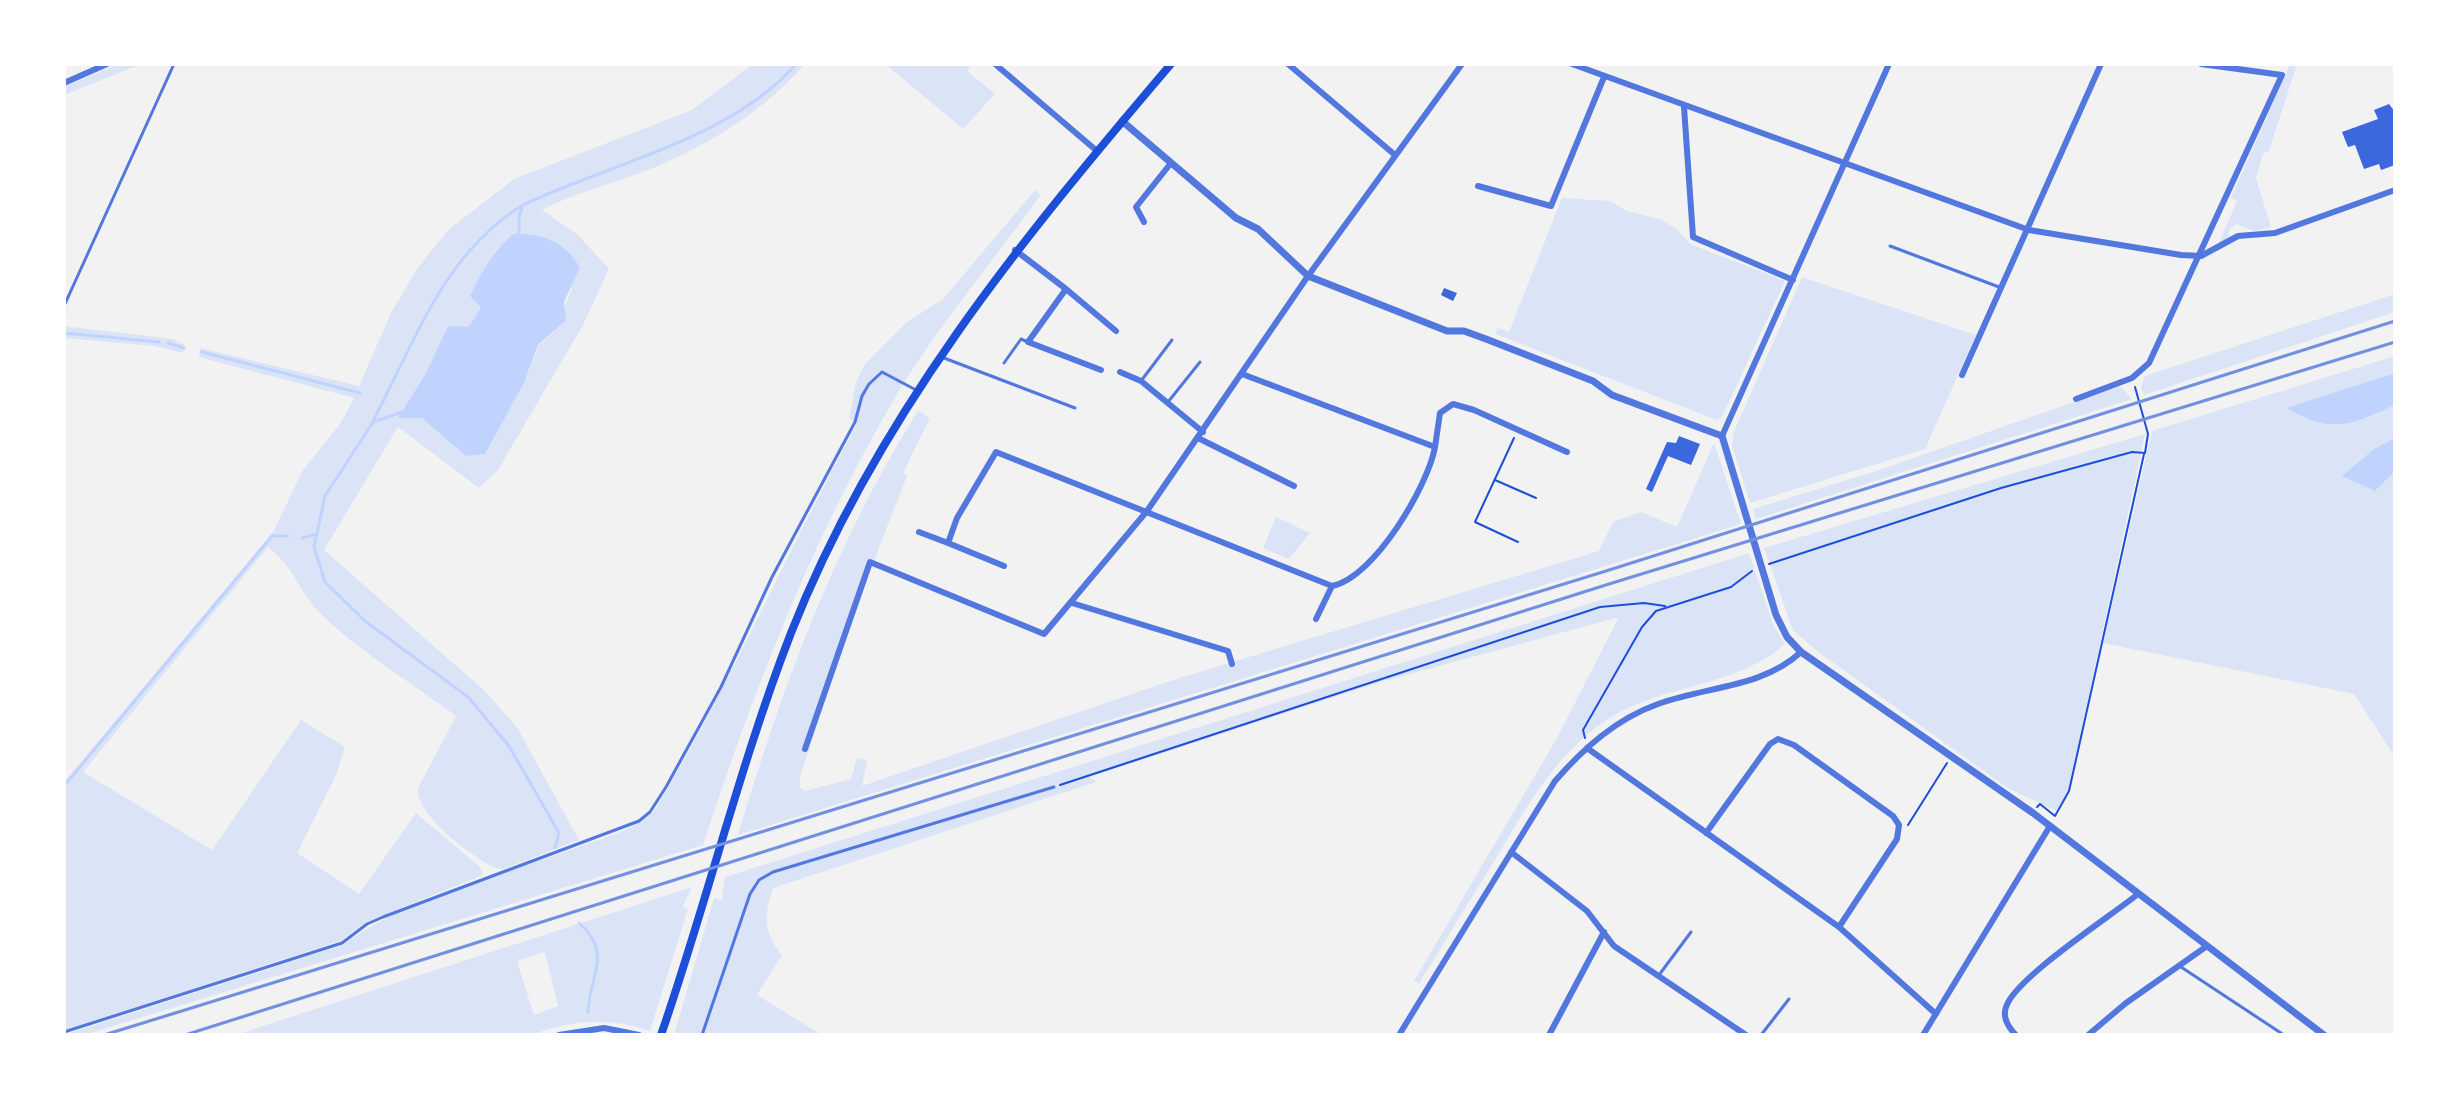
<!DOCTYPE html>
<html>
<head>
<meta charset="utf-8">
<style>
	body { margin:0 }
	#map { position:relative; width:2459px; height:1099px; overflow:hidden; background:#f2f2f2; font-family:Spectral,serif }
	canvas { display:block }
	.frame { position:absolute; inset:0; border:66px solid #fff; pointer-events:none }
</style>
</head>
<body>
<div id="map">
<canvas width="2459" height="1099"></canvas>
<div class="frame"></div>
</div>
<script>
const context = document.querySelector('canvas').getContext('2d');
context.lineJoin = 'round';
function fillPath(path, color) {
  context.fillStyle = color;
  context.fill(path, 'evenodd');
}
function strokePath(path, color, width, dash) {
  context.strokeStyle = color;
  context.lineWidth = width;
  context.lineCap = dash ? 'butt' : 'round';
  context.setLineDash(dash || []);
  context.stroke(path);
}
fillPath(new Path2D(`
	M118,64H141L64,95V87Z
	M753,64H805C757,119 686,159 617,181C589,191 569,196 542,210L578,235L609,269L583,325L498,470L479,488L398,427L324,550L486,692L518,729L579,840L503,869L495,868C470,855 416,816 418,788L456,716C412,683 361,653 322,615C300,594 293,565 268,547L83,772L212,850L301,720L345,747L336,775L297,853L359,894L416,813L480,867L483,875L366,922L340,941L64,1030V782L273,532L303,470L340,424L354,398L199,357L200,348L359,386L391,313L417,269L448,230L514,179L692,110ZM513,234L572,288L555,331L539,345L524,383L485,454L466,456L422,417H399L426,373L469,328L481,307L470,295C481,271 493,252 513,234Z
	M885,64H972L967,71L995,94L963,129Z
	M2290,64H2297L2269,151L2263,154L2256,178L2271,227L2255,231L2236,224L2229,230L2228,241L2218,245L2237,201L2231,198Z
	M1035,190L1041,195C990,265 932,333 889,408C809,546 753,693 703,845L84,1035H64L343,945C405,898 501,876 575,848C601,839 631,831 653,813C729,688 786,553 857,424L849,418L856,382L865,364L907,322L943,299Z
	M1562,198L1610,201L1627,211L1660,219L1677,229L1690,244L1785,281L1722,417L1717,420L1495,334L1498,328L1509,332Z
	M1802,277L1976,335L1925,449L1750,503L1732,446L1733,434Z
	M2395,294V312L2144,395L2141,387L2145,376Z
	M64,326L173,339L184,344L183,353L154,346L64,338Z
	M2395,356V373L2288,408L2368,418L2395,405V438L2374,449L2391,474L2395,471V757L2354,694L2103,643L2152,431Z
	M2120,386L2132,399L1756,519L1753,509L1876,471Z
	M918,411L930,418L903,473L907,476C867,575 833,676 800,777V788L805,791L851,779L857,758L867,760L862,786L1173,680L1599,551L1613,522L1641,512L1677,527L1714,443L1741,524L738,835C783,685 834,545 918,411Z
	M2145,434L2068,792L2056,811L2006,787L1817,651L1793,630L1764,548Z
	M1276,517L1310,533L1289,559L1263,548Z
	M1749,553L1774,627L1785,644C1740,685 1671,684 1618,713C1558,747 1526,808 1492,865C1467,905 1443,944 1419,984L1414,981L1557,738L1619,617L1377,683L1090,777L1096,782L773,888C764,915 763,932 782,955L757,995L822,1035H674L714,898L722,900L725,877Z
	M692,887L683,906L688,909L650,1031C611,1017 570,1019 532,1035H235ZM545,952L558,1006L534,1015L517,961Z`), '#dbe4f7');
fillPath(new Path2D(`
	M513,234C545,234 562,240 580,267L564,302L566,320L538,345L524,383L485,454L466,456L422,418H398L426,373L448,326L469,327L481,307L470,296C481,271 493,252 513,234Z
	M2395,373V405C2350,426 2332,434 2286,408Z
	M2395,438V471L2375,491L2342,476L2374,449Z`), '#bfd3fe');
strokePath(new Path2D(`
	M519,235V216L523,205C611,163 731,139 796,64
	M64,333L159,342
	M168,343L184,348
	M202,352L360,393
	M405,411L373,422L325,496L314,547L325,582L365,621L468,697L509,746L559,833L555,848
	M373,421C415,342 443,254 523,205
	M302,538L317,534
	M64,786L272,536H288
	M579,923C614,954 589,975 588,1012`), '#bfd3fe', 3);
fillPath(new Path2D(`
	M2389,104L2395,112V165L2381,170L2379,164L2364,169L2355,145L2348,147L2342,132L2378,119L2374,110Z
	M1444,288L1457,293L1453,301L1441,295Z
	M1679,436L1700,444L1691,465L1668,456L1652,492L1646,489L1667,442L1676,443Z`), '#3d67dc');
strokePath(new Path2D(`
	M1514,438L1475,522L1518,542
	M1495,480L1536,498
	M1769,564L2001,488L2132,452L2145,453L2148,434L2135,387
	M1585,738L1583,730L1642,627L1656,611L1731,587L1752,571
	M1060,785L1600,607L1644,603L1665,606
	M2037,807L2040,804L2055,816L2069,791L2144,454
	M1908,825L1947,763`), '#1d4ed8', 2);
strokePath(new Path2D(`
	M1890,246L1999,287
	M64,306L174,64
	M944,358L1075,408
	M1004,363L1021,339L1028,342
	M1141,381L1172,340
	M1168,402L1200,362
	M2181,967L2284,1035
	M1659,975L1691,932
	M64,1032L342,943L367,924L383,917L639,821L650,812L666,787L721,687L772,577L855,422L862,396L869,384L882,372L916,390
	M702,1035L750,894L759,880L773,872L1054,787
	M1761,1035L1789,999`), '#5277de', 3);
strokePath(new Path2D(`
	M995,64L1097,151
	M1288,64L1395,155
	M1572,64L2029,230L2181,255L2201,256L2238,236L2275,233L2395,190
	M64,83L107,64
	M1684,107L1693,237L1793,280
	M1478,186L1551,206L1604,77
	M1144,222L1136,207L1171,163
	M1015,250L1066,289L1028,342L1101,370
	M1066,289L1116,331
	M1120,372L1141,381L1203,432
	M1962,375L2101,64
	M2076,399L2132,378L2149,363L2282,75L2201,64
	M1722,436L1889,64
	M1198,438L1294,486
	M1435,447L1440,413L1453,404L1474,410L1567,452
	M919,532L948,543
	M1004,566L948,543L957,518L996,452L1332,586C1374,578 1428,486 1435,447L1242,374
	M1072,603L1228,651L1232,664
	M1316,619L1332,586
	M1587,748L1839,927L1936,1014
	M805,749L870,562L1044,634L1147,511L1308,276L1462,64
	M1706,833L1770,744L1778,739L1794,745L1893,816L1899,825L1897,839L1839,927
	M1511,852L1587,911L1614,946L1746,1035
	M559,1035L604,1028L639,1035
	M1399,1035L1555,781C1584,748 1616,719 1658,704C1707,686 1762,688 1801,652
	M1549,1035L1604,932
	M1923,1035L2050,826
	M2016,1035C2009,1028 2002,1018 2006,1007C2015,978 2111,916 2138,894
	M2088,1035L2126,1003L2207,946`), '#5277de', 6);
strokePath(new Path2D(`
	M1122,121L1236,218L1258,229L1308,276L1447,331H1464L1486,339L1593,381L1612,395L1722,436L1776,615L1787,637L1801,652L2033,813L2324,1035`), '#5277de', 7);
strokePath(new Path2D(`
	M661,1035C707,902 740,764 791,633C876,417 1022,239 1171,64`), '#1d4ed8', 8);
strokePath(new Path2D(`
	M104,1035L1606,571L2395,321
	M185,1035L1609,584L2395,342`), '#7290e2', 3);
</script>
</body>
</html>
